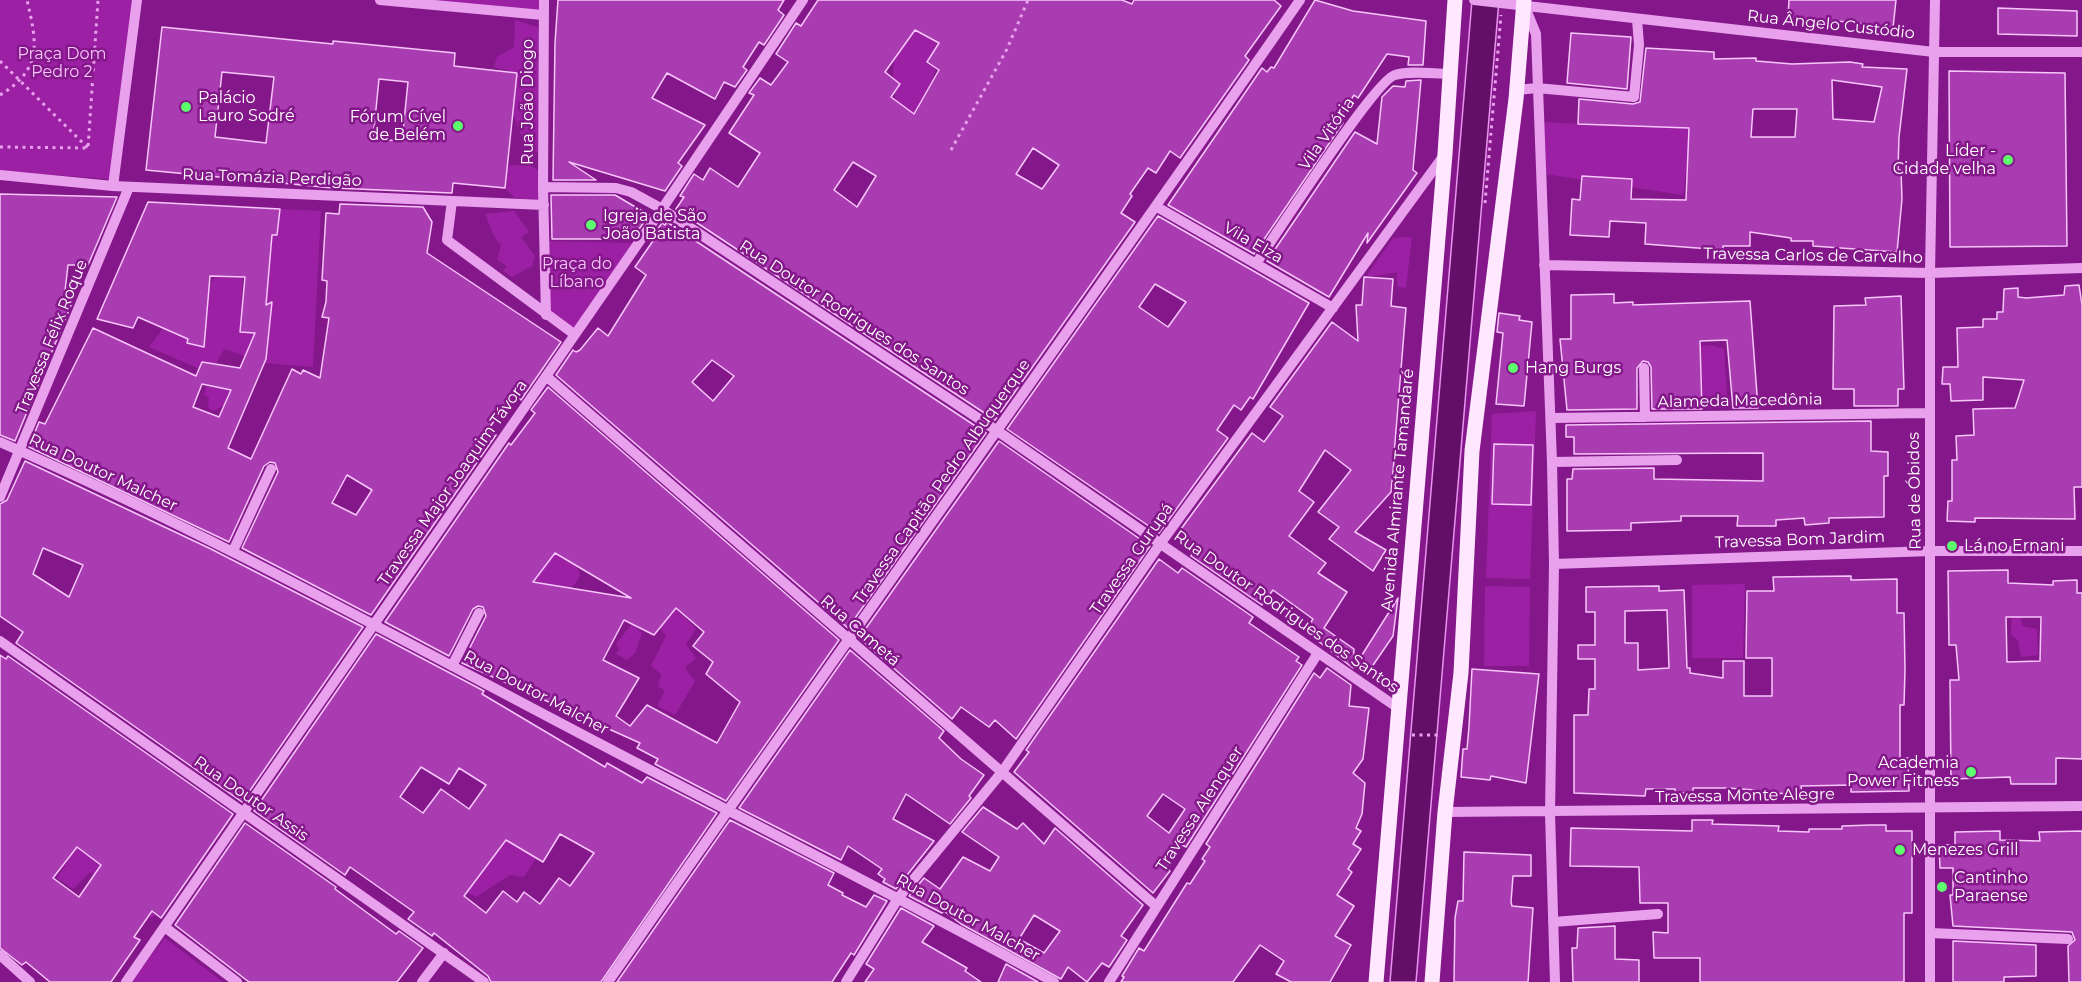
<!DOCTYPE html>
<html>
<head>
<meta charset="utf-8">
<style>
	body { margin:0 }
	canvas { display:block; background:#84188a }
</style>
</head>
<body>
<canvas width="2082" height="982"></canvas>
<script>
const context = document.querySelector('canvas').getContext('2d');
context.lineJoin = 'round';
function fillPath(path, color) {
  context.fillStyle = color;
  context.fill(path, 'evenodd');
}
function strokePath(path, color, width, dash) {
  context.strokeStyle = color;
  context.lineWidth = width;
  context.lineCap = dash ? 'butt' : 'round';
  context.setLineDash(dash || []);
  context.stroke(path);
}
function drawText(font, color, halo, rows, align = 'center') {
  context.font = font + ' Montserrat,sans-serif';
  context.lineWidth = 5;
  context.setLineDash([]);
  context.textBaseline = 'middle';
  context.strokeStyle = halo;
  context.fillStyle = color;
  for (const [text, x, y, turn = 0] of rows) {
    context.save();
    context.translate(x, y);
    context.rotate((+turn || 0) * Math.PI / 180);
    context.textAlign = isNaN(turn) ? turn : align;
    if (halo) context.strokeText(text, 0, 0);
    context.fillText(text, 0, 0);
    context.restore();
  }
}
fillPath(new Path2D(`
	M0,0H133L111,179L0,171Z
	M403,0H542L541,14Z
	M515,20L540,28L538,152L525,146L513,113L517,73L494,67L497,57L514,47Z
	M913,24L939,37L935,51L936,69L921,108L938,124L896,107C892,69 888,56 913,24Z
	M1693,117L1683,195L1545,174L1540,122L1581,124Z
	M528,164L539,171V200L515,198L505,188L507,166Z
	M280,209L321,211L313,367L265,363L224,349L211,374L149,347L163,328L184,337L191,285L208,286L228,262V276L243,277L240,332L257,333L256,348L267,349L271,305H266L272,235H277Z
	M514,211L529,232L521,237L535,256L532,266L512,277L503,271L507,266L497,260L501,245L494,236L485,214Z
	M1412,237L1406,288L1397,286V272L1365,278L1393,238Z
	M545,241L637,243L574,334L545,312Z
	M1711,345L1724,349L1728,407L1703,409L1701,346Z
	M207,385L232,388L224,405L214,411L208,408L209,398L204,395Z
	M1536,411L1530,579L1486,578L1492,414Z
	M548,546L576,561L580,576L562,603L540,609L553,585L534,582L546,564Z
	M1745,584L1743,658H1692V585Z
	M1485,586L1530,587L1529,666H1484Z
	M676,608L696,629L686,644L696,658L685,668L695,681L675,715L657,706L665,690L658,687L661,674L651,666L666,636L660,628Z
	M2020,608L2022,626L2037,629L2038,655L2021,657L2018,640L2011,635L2012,609Z
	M632,624L642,633L635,653L627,660L616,654L619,649L616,644Z
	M512,832L526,843L522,850L536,858L524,877L510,875L476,897L467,892Z
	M77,847L164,905L152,918L90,872L73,889L57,878Z
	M165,938L223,982H131Z`), '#9b20a3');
const water = new Path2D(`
	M1472,0H1499L1416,982H1390Z`);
fillPath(water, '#630f67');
strokePath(water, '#e993f0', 1.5);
const building = new Path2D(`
	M558,0H784L778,10L784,15L764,45L759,42L743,67L747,70L735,87L724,82L715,99L667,73L652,98L705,125L678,163L682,166L665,191L569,162L596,180H553L555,43Z
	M818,0H1122L1132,4L1134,0H1274L1281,6L1245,56L1249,60L1180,158L1170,151L1156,173L1148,168L1130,194L1132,196L1121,213L1135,222L995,420L676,209L684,197L680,196L694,174L703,180L710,168L738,187L760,153L729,133L754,95L749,93L760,78L771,85L788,62L776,54L796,23L801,26ZM915,30L939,43L927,62L939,70L914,114L891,97L900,84L885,72ZM1033,148L1059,165L1042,189L1016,174ZM853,162L876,176L857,207L834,190Z
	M1315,0L1353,11L1426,21L1423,65H1408L1409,57L1387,54L1358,98L1354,95L1338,120L1343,123L1254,254L1168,205L1262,68L1267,72L1271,67L1274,68Z
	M1789,0H1896L1893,28L1850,22L1788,18Z
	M1998,8L2077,11V36L1998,34Z
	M162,27L333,44V41L455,53L454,66L517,73L505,188L453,183L452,193L333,188L146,170ZM222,72L274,77L266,143L215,137ZM379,79L408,82L402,141L373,139Z
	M1571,33L1631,37L1627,89L1567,83Z
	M1646,48L1714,52V59L1756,58V61L1792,64L1850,62L1863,64L1862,67L1907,69L1899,137L1898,170H1901L1902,199L1897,252L1813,246V241H1791V238L1750,232V246H1723V250L1645,244L1646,223L1610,221L1609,237L1570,235L1572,199L1580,200L1582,176L1632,179L1631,199L1686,200L1689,128L1578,124L1579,99L1633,104L1640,102ZM1832,80L1882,87L1874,122L1833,119ZM1753,109H1797L1795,137H1751Z
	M1949,71L2065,73L2067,246L1950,247Z
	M1421,80L1413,170L1417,173L1367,243L1368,233L1329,297L1267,261L1355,132L1377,144L1382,97L1393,86L1405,87L1406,81Z
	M0,194L117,197L88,265H68L64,300L72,303L15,441L0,435Z
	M551,195H615L649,215L632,239H552Z
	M148,202L280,209L277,235H272L266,305L272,302L266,359L228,448L251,459L292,369L301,374L303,370L320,378L329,318L322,317L326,302L327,281L322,280L326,213L339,214L340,204L423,207L432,222L427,253L561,342L521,400L513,393L488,430L496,435L371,615L242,548L278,472L275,463L270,462L264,466L229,542L29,447L39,422L45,424L93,328L196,376L202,362L240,368L255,333L240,332L245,277L210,276L204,347L187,343L188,339L138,317L133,328L97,319ZM202,384L231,390L219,417L193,407ZM347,475L372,490L356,515L332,503Z
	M1158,216L1309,303L1253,399L1250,397L1241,410L1234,405L1217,430L1228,438L1159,533L1007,429ZM1155,284L1186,302L1168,327L1139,307Z
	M667,222L986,433L848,628L556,375L573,350L576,352L580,350L598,328L608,336L646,275L635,267L655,238H651L662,223L665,225ZM712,360L734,376L713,401L692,382Z
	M1364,277L1393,279L1391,306L1406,308L1394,455L1397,457L1394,461L1391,492L1355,532L1386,550L1373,571L1329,539L1339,527L1318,512L1351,470L1325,450L1299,491L1314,502L1289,536L1326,563L1318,573L1347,592L1324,628L1354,649L1353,668L1305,631L1313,619L1273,590L1262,605L1191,556L1194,551L1175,537L1252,433L1264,442L1283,416L1270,407L1332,322L1358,341L1356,305H1362Z
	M2079,285L2082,305V487H2074L2075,519L1975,518V522L1947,521L1948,501H1952V460H1957L1956,436L1974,435L1973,409L2015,408L2024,380L1983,377V400L1951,401L1950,384H1942L1943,367H1958L1957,328L1983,327V319H1997V312H2003L2004,289L2018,288V297L2026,298L2064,295L2065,286Z
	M1614,294V303L1633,302V305L1750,301L1758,408H1733L1727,340L1700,341L1702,409H1652L1651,367L1648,362L1643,361L1637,368V409L1567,410L1560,339H1571V295Z
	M1901,296L1904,389H1898V406H1854V389H1833L1834,306L1866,305L1865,298Z
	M1499,313L1520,316L1519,320L1532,322L1524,406L1496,404L1503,333L1497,332Z
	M548,387L839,640L726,801L655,764L658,759L637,748L640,743L462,663L486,616L483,607L478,606L473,609L449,656L385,622L509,443L511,445L535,413L531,410ZM555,553L631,598L533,582ZM676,608L704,632L693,646L713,662L706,674L740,702L717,743L647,705L630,726L616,716L639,678L603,660L624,620L654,635Z
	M1871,421V451L1888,452V476H1884V517L1829,518V523L1805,525L1804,518L1776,520V526H1737L1738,516H1681V521L1631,523V530L1567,531V479H1572L1573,469L1654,468V479L1763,481V453L1574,454V437H1566V425Z
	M999,441L1150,546L1016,739L995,720L989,727L961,707L952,719L859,638Z
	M1494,444L1533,445L1531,505L1492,504Z
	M25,461L211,549L363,627L242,802L16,643L23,632L0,616V504L7,500ZM43,548L83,565L69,597L33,574Z
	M1159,559L1178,573L1182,568L1253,617L1249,623L1299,657L1296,661L1302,665L1186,847L1180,844L1166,868L1170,871L1153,893L1014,772L1029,752L1026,750ZM1163,794L1185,809L1169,833L1147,816Z
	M2008,570V583L2053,585V581L2077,580V593H2082V759L2056,758V784H2011L2010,777L1951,779L1950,680H1959L1956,645H1949L1948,571ZM2006,617H2041L2040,661L2007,662Z
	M1851,576V580L1897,579V613H1904L1905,670L1904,705H1900V758H1908L1909,791L1851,792V785L1801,786L1802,793L1755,794V790L1728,788H1693V794L1675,792V789H1646L1645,796L1574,793V715H1588L1589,689H1595V659H1578V645H1595V612H1586V587L1659,586V591L1684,590L1687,668H1690V673L1723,678V661H1744V696H1772V658H1746L1747,591H1774L1773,577ZM1667,610L1669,668L1638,670V643H1625V611Z
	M1398,598L1393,636L1367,674L1355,666Z
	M376,634L484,691L482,694L605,767L607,763L642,783L647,777L717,813L601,982H491L488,976L434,933L432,936L408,919L414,912L350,867L345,875L254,811ZM421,767L449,784L459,768L486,785L469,809L441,789L423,813L400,797ZM560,834L594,853L570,886L559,878L540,904L524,892L517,902L503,891L486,913L464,896L506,840L543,862Z
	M850,650L944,731L939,738L961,759L984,775L969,796L971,798L950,824L906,794L893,819L934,841L896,889L883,882L885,879L878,874L882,869L848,846L841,860L739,808Z
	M0,655L6,659L8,656L233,814L161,918L152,911L134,937L140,940L111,982H50L26,962L22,965L0,948ZM77,847L101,865L79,897L53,878Z
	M1327,668L1351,685L1349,706L1369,708L1363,759L1353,773L1365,783L1362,814L1356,828L1361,831L1353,844L1361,849L1348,869L1352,872L1337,895L1354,906L1335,936L1351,945L1330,982H1291L1276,974L1284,961L1260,945L1233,982H1121L1124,977L1122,976L1139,948L1144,951L1187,883L1190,884L1205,861L1202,859L1210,847L1206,844L1314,673L1320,678Z
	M1472,669L1539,674L1526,783L1491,776L1490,780L1461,777L1463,749H1467L1469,727Z
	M983,807L1017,829L1023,823L1044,844L1055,828L1143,905L1121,936L1127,940L1109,967L1102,963L1087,982L1068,967L1061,979L961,924L944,911L942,913L909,896L924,878L940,889L963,857L990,871L999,857L962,832ZM1034,915L1060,931L1044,953L1019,939Z
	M730,820L834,873L828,885L843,893L842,895L866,907L874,895L887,901L854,955L851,953L832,982H617Z
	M1692,820H1713L1712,824L1779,826L1778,831L1809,832V829H1842V826L1871,825H1886V831H1912V913H1904V982H1700V958H1654L1653,932L1668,933V903H1640L1639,867L1570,866L1571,828L1692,831Z
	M245,823L336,887L335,889L396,934L399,931L423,948L397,982H249L175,925Z
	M2000,831V840L2040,841L2039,832L2082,831V982H2069L2068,946L2075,940L2072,932L1953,926L1950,895H1953V868H1940L1939,845H1955V832Z
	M1464,852L1531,855V876H1513L1511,902L1512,906L1533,908L1528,982H1454L1455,918L1458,901H1463Z
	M901,908L934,926L922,942L967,968L965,971L981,982H865L874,969L866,964Z
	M1615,926V959L1639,960V982H1573L1572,948H1577L1578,928Z
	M1953,941L2036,945V976L2004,977V982H1953Z
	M1006,964L1038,982H998Z`);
fillPath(building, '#aa3cb1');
strokePath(building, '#f7c6fa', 1.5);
strokePath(new Path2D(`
	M0,61L88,148
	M0,95C43,69 37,43 27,0
	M0,147L88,148L98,0
	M951,150L1007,49L1028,0
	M1485,203L1501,15
	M1412,735H1438`), '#e9a1ee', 3, [3, 4.5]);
strokePath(new Path2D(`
	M380,0L543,15
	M544,0L543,187L546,315
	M1474,0L1934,52H2082
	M1525,7L1536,34L1552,462L1554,564L1550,813L1555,982
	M1517,90L1537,88L1634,97L1639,45L1637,19
	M0,175L113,186L544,205
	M113,186L137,0
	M543,187L616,188L631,192L662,209L996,430L1398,708
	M452,201L447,240L574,334
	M1157,207L1333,308
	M1257,262C1276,235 1375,80 1395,75C1411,70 1434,74 1450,74
	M1544,265L1930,273L2082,268
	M1644,368L1645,417
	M546,376L1156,906
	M1551,418L1929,413
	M0,442C193,526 378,627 564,725C727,811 892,893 1054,982
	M1552,462L1677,460
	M0,497L129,187
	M233,551L271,469
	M1554,564L1931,551H2082
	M0,641L484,982
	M452,666L479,613
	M1445,812L2082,806
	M1553,922L1658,914
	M166,928L237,982
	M1930,933L2068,939
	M0,955L30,982
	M126,982L662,209L803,0
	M422,982L444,953
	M608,982C836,653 1072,329 1300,0
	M846,982L899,897L1002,772L1160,544L1445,154
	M1109,982L1318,653
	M1930,982V273L1935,0`), '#e9a1ee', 10);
strokePath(new Path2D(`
	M1376,982L1445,154L1455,0
	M1432,982L1445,812L1461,673L1472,451L1516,99L1524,0`), '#ffe7ff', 15);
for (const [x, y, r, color] of [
	[186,107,6,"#5dff6d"],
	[458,126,6,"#5dff6d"],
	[2008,160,6,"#5dff6d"],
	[591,225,6,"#5dff6d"],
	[1513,368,6,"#5dff6d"],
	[1952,546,6,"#5dff6d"],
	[1971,772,6,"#5dff6d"],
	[1900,850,6,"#5dff6d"],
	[1942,887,6,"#5dff6d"]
]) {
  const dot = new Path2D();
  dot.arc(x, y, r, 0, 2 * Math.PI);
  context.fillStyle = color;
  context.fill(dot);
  strokePath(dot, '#84188a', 2);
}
drawText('16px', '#fff', '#84188a', [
	["Rua Ângelo Custódio",1831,25,6],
	["Rua João Diogo",528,102,-90],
	["Vila Vitória",1327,134,-55],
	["Rua Tomázia Perdigão",272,178,2],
	["Vila Elza",1253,243,30],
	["Travessa Carlos de Carvalho",1813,256,1],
	["Rua Doutor Rodrigues dos Santos",854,318,33],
	["Travessa Félix Roque",52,337,-68],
	["Alameda Macedônia",1740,401,-1],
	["Rua Doutor Malcher",103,473,25],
	["Travessa Capitão Pedro Albuquerque",942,482,-55],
	["Travessa Major Joaquim Távora",453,483,-55],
	["Avenida Almirante Tamandaré",1398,490,-85],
	["Rua de Óbidos",1915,491,-91],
	["Travessa Bom Jardim",1800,540,-2],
	["Travessa Gurupá",1132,559,-55],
	["Rua Doutor Rodrigues dos Santos",1286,612,35],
	["Rua Cametá",860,631,41],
	["Rua Doutor Malcher",536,693,28],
	["Travessa Monte Alegre",1745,796,-1],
	["Rua Doutor Assis",251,799,35],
	["Travessa Alenquer",1200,809,-57],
	["Rua Doutor Malcher",968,918,29]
]);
drawText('16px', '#f7c6fa', '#84188a', [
	["Praça Dom",62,54],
	["Pedro 2",62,72],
	["Praça do",577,264],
	["Líbano",577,282]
]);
drawText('16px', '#fff', '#84188a', [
	["Palácio",198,98],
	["Lauro Sodré",198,116],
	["Fórum Cível",446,117,"right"],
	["de Belém",446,135,"right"],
	["Líder -",1996,151,"right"],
	["Cidade velha",1996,169,"right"],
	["Igreja de São",603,216],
	["João Batista",603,234],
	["Hang Burgs",1525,368],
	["Lá no Ernani",1964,546],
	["Academia",1959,763,"right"],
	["Power Fitness",1959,781,"right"],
	["Menezes Grill",1912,850],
	["Cantinho",1954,878],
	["Paraense",1954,896]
], 'left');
</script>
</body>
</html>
